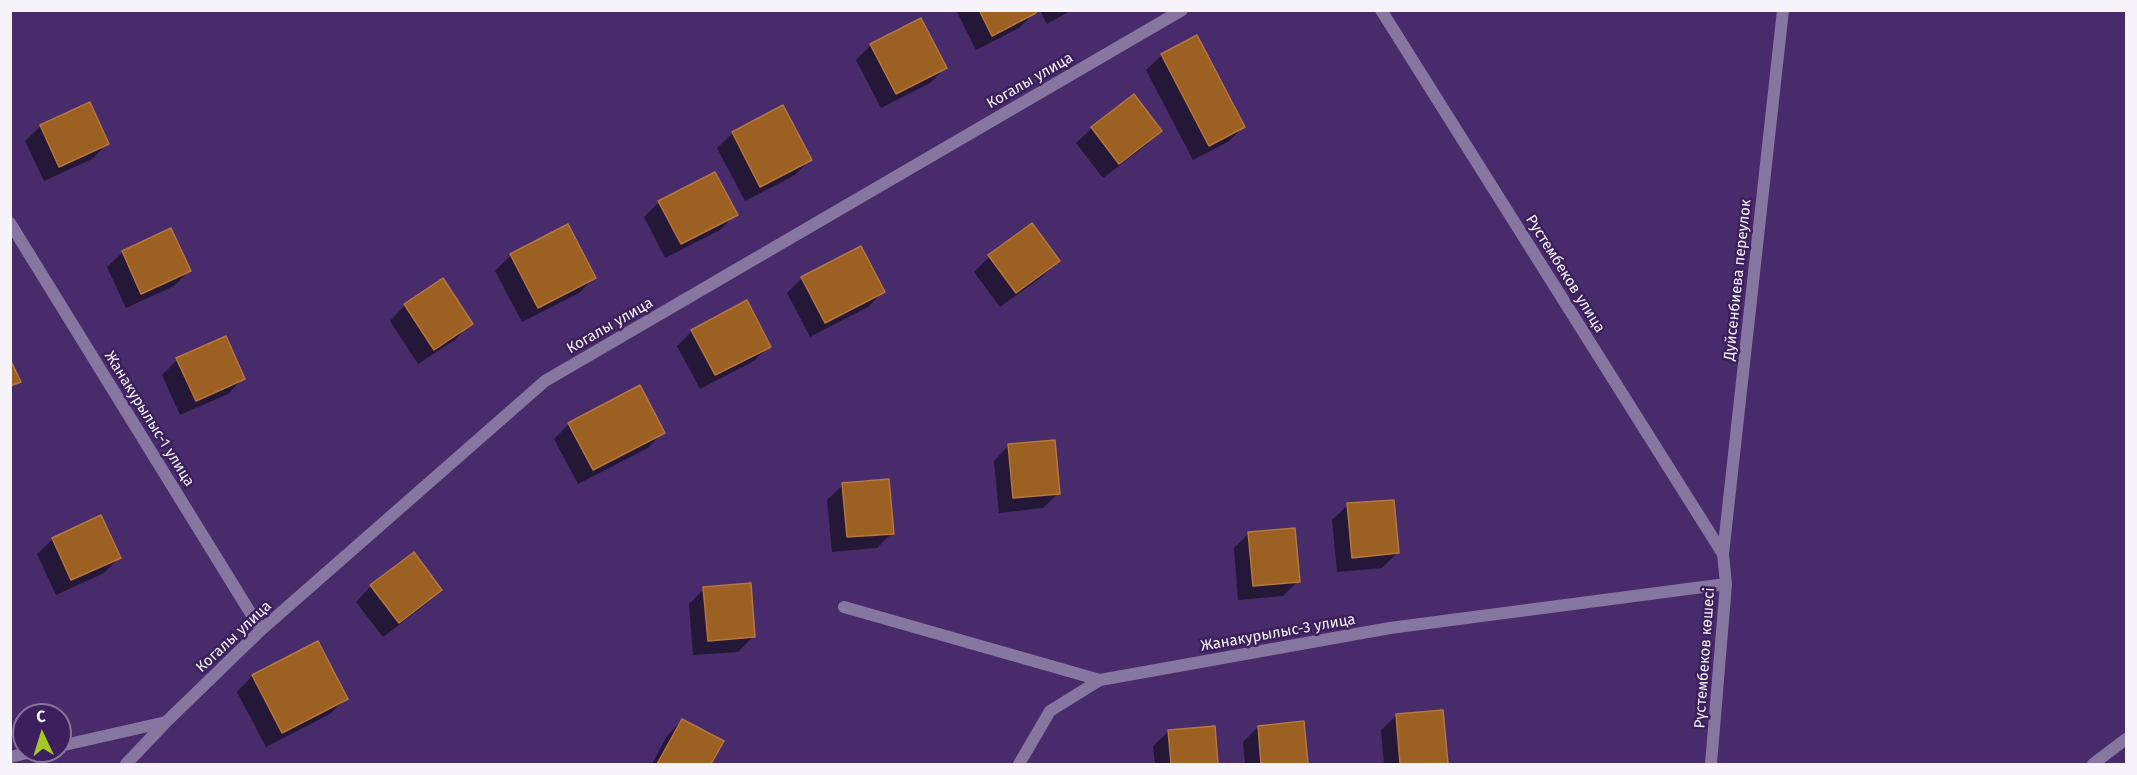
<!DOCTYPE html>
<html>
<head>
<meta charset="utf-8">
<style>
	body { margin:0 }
	#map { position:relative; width:2137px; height:775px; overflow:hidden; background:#472b6a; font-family:"Fira Sans",sans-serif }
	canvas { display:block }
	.frame { position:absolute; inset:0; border:12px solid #f6f3fb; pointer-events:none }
	.north { position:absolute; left:12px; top:703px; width:60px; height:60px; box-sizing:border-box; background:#3c205e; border:2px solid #86749d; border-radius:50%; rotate:356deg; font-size:16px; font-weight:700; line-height:24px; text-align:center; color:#f6f3fb }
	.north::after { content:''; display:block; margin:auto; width:21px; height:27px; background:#a5c822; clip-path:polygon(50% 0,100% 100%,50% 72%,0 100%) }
</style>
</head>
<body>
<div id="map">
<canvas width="2137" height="775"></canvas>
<div class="frame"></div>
<div class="north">С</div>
</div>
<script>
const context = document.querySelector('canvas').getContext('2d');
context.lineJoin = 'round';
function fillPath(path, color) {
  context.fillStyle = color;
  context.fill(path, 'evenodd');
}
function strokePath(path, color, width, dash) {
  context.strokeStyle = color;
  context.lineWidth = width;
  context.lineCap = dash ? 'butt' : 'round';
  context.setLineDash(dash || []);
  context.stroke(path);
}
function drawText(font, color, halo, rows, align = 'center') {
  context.font = font + ' "Fira Sans",sans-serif';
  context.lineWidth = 5;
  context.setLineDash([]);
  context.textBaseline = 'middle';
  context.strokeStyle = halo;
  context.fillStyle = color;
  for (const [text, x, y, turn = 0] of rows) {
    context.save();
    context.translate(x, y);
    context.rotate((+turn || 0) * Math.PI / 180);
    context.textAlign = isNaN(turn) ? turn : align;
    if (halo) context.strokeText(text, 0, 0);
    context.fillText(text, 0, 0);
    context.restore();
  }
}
fillPath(new Path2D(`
	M956,10H1033L1034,13L1019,28L976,50Z
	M1040,10H1072L1047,24Z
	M1197,37L1243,127L1228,142L1193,160L1146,70L1162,55Z
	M871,45L945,68L930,83L881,108L856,60Z
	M1134,96L1160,131L1145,146L1103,178L1076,143L1092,128Z
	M41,126L107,144L92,159L44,181L25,141Z
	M733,133L810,160L795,175L745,201L717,148Z
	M659,202L736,214L720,230L665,258L644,217Z
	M1032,225L1058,260L1043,276L1000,307L974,272L989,257Z
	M123,252L189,271L174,286L126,308L107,267Z
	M511,255L594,278L579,293L522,322L495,271Z
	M802,278L883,292L868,307L810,337L787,293Z
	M442,280L471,323L456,339L418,364L390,321L405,305Z
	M692,331L769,346L754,361L700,389L677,346Z
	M177,360L243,378L228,394L180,415L162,375Z
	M569,424L663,432L648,448L578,484L554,439Z
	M1009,445L1059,493L1043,508L999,513L994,461Z
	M843,485L892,533L877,548L832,552L827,500Z
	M1348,505L1397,553L1382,568L1337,572L1332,520Z
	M1249,533L1298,581L1283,596L1238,600L1234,548Z
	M53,539L119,558L104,573L56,595L37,554Z
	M371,586L440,590L425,605L383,637L356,602Z
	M704,589L754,636L738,652L693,655L689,604Z
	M317,643L346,698L330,714L266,747L237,692L252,676Z
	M1397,715L1446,763L1444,764H1384L1381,730Z
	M682,720L722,742L709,764H652L667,736Z
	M1303,723L1307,764H1245L1243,742L1258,727Z
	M1213,727L1217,764H1155L1153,746L1169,731Z`), '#0007');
const building = new Path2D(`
	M979,10H1035L1036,13L992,36Z
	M921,18L947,68L896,94L870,44Z
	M1197,35L1245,127L1209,146L1161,54Z
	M1134,94L1162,131L1119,164L1091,127Z
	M90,102L109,144L59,167L40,125Z
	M783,105L812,160L760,187L732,132Z
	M715,172L738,215L681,244L658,201Z
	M1032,223L1060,261L1016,293L988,255Z
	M568,224L596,278L538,308L510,254Z
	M171,228L191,271L141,294L122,251Z
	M861,246L885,292L825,323L801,277Z
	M443,278L473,324L434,350L404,304Z
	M747,300L771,347L715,375L691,330Z
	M226,336L245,379L196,401L176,358Z
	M10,359L21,382L10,386Z
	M640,385L665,433L593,470L568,423Z
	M1055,440L1060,494L1013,498L1008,444Z
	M889,479L894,534L847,537L842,483Z
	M1394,500L1399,553L1352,558L1347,503Z
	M101,515L121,558L71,580L52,538Z
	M1295,528L1300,582L1253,586L1248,532Z
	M414,552L442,590L399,623L370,585Z
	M751,583L755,637L708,641L703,587Z
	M318,641L348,699L282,733L252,675Z
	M1443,710L1448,763L1400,764L1396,714Z
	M682,719L724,741L711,764H657Z
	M1304,721L1308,764H1261L1258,726Z
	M1215,726L1218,764H1171L1168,730Z`);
fillPath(building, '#9c6023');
strokePath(building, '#b5773d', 1.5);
strokePath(new Path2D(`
	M2093,764L2126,739`), '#8676a0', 12);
strokePath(new Path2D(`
	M1381,10L1723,554
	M10,223L261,630
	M844,607L1100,680L1390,628L1726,584
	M60,746L166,722
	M10,757L36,751
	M126,764L166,722L261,630L545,381L1182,10
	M1019,764L1050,711L1100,680
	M1711,764L1726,584L1723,554L1783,10`), '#8676a0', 12);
drawText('15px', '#f6f3fb', '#3c205e', [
	["Когалы улица",1030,81,-30],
	["Рустембеков улица",1565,274,58],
	["Дуйсенбиева переулок",1738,280,-84],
	["Когалы улица",610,326,-30],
	["Жанакурылыс-1 улица",149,419,58],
	["Жанакурылыс-3 улица",1278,633,-10],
	["Когалы улица",234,637,-43],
	["Рүстембеков көшесі",1705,658,-86]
]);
</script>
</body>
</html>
